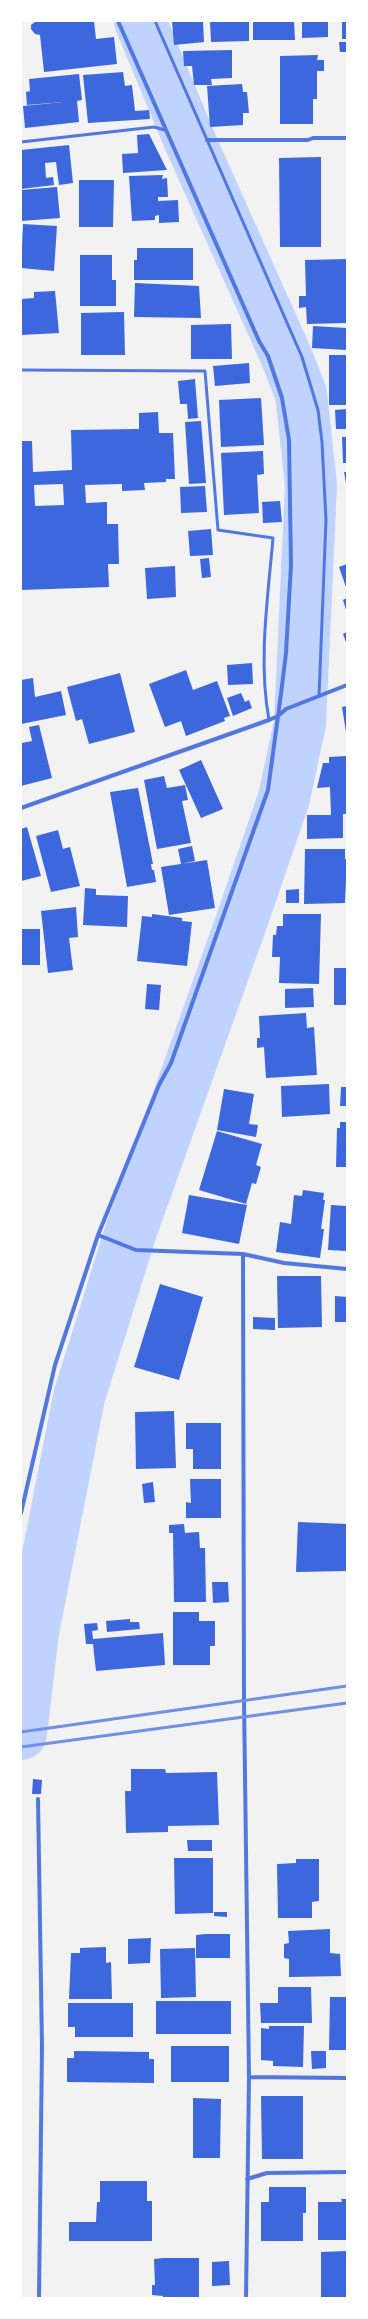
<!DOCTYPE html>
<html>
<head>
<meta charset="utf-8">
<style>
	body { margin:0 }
	#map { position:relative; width:368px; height:2319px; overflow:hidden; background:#f2f2f2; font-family:Figtree,sans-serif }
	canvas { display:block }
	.frame { position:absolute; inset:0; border:22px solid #fff; pointer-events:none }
</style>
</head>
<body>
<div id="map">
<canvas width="368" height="2319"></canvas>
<div class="frame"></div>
</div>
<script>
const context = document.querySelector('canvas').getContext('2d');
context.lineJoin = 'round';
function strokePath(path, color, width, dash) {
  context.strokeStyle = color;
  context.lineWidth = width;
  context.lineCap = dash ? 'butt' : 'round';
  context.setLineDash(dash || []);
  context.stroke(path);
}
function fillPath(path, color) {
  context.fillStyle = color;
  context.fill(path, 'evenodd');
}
strokePath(new Path2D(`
	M21,1734L33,1632L79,1397L131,1231L242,920L284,798L300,723L311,485L301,394L287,358L189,139L140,21`), '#bfd3fe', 52);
fillPath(new Path2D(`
	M36,21H94L96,39L114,37L117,64L44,72L40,35L35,34L31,29V25Z
	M172,21H203L204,42L174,45Z
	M210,21H249V41L211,42Z
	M253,21H294L295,40H253Z
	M302,21H328V37L302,38Z
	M342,21H347V39H342Z
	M339,42H347V52H340Z
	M232,50V78L211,79L212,85H194L192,66H184L183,51Z
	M318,55L317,60H324V71H317V99H313V124H280V56Z
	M123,72L125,86L132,85L135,111L149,110L150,119L88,123L83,75Z
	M79,74L82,100L77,101L79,122L25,128L23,106L63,102L27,105L26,92L30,91L29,79Z
	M242,84L243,92H247L249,113H243V125L210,127L207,86Z
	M149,134L167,170L123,173L122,154L138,153L137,135Z
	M69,145L73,183L59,185L56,162L45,163L46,178L53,177L54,185L21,189V150Z
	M321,157V247H280L279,158Z
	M163,175L162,179L167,178L168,197H158V201L178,200L179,222L159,223V215L155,216V220L132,221L129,176Z
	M79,180H114L113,227H79Z
	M57,187L60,218L21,221V190Z
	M23,224L57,226L54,271L21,268Z
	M137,248H193V280H134V260H137Z
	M80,255H112V280H116V306H80Z
	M347,259V323L307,324L306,307L299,308V296H306L305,260Z
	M135,283L199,286L201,318L134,317Z
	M55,291L59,333L21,335V299L34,298V292Z
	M124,312L125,355H81V313Z
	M231,324L232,359H191V325Z
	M313,326L347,328V350L312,348Z
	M329,355H347V405H329Z
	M249,363L250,383L215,386L213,366Z
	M195,379L198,418L188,419L187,404H180L178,381Z
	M261,398L264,445L221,447L219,400Z
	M347,409V429H336L335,410Z
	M158,412L159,433H173L175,479H166V482L144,483L145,490L122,491V484L85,485L86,503L107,502V524H118L119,564H108L109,587L21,590V441H32L33,472L72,470L71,430L139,429V413ZM63,484L64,505L35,506L34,485Z
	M201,421L206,483L189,484L185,422Z
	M342,437H347V463H343Z
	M263,451L264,474L257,475L259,513L224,515L221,453Z
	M344,472H347V483H346Z
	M205,486L207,512L181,513L180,487Z
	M280,501L282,522L263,523L262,502Z
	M211,529L213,555L190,556L188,531Z
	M209,558L211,577L202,578L200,559Z
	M347,564V590L339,567Z
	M175,566L176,597L147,599L145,568Z
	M347,598V613L343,600Z
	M347,632V645L343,634Z
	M252,663L253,684L228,685L227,665Z
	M186,670L193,690L217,681L230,716L224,718L225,721L186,736L181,721L165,727L149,684Z
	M120,673L135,732L89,744L82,719L76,721L67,687Z
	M33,678L35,697L61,691L66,715L21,724V680Z
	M241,693L245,702L249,700L252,708L233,716L227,698Z
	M347,706V732H346L342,707Z
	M39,725L52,778L21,786L22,743L32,741L29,727Z
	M347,756V814H343V838L307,839V815H331L330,787L317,788L323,763H329V757Z
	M201,760L223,809L201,818L179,770Z
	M164,776L167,788L185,785L188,800L182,801L191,843L157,849L144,780Z
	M138,788L153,864H151L152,870H154L156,882L127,887L110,792Z
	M27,827L41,876L21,881V829Z
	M58,830L63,849L70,847L80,886L51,892L36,836Z
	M192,846L195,861L181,864L178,849Z
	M305,849H345V859H347L345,903L304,904Z
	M207,860L215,908L169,915L161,867Z
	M85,888L96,889V895L128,896L127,927L83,925Z
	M299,889V903H286V890Z
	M76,907L78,937L69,938L73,970L48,973L41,911Z
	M152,914L182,918V921L192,922L187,966L137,961L142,916L152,917Z
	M283,914H321L319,984L279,983L280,957H272L273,935H276L277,926H283Z
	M21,929H40V965H21Z
	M334,968H347V1005H334Z
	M147,984L161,985L159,1010L145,1009Z
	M313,988L314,1007L285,1008V989Z
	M306,1013L307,1028L314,1027L317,1075L266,1078L264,1047L257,1048V1038H260L259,1016Z
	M329,1084L330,1114L282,1117L281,1086Z
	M341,1087H347V1106H340Z
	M224,1089L254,1094L249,1124L258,1125L256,1137L217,1130Z
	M340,1122H347V1167H336L337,1128H340Z
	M217,1131L262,1144L256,1165L261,1167L256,1184L252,1183L246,1204L199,1190Z
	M303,1190L324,1193L323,1200H325L321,1229H324L320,1258L276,1252L280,1222L291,1224L294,1195L302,1196Z
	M189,1195L247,1205L239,1244L182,1233Z
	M331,1205L347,1206V1251L328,1250Z
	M277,1276H321L322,1327L278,1328Z
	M160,1284L203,1297L179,1380L134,1367Z
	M335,1296L347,1297V1322H335Z
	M253,1317L275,1318V1330L253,1329Z
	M174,1411L176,1468L136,1469L135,1412Z
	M186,1423H221V1469H193V1449H186Z
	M190,1479H221V1518H186V1502L191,1503Z
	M153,1482L155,1502L144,1503L142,1484Z
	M298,1522L347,1524V1571L296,1572Z
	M184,1524L185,1533L199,1532L200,1548H205L206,1602H174L173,1533H169V1525Z
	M212,1582H228L229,1602L213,1603Z
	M173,1612H199V1621H215V1646H210V1665H173Z
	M130,1619V1622H139L140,1629L107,1632L106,1621Z
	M97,1623L98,1630L92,1631L93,1639L163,1633L165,1665L96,1671L93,1644H86L84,1624Z
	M131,1769H165L166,1773L217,1772L219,1825L168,1826V1832L126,1833L125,1791H131Z
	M33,1779L42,1780L41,1794H32Z
	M187,1840H212V1851H188Z
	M174,1858H213V1913L175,1914Z
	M296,1859H319V1901L312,1902V1918H278L277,1864L296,1863Z
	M214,1912H227V1917L214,1916Z
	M330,1929V1953L340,1954L341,1976L289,1977V1959L284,1958V1944L289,1943L288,1931Z
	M206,1934H230V1958H196V1935Z
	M151,1938L150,1963L128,1964V1939Z
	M106,1947V1963L111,1962L112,1999H69L71,1953H80V1948Z
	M195,1948L196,1997L161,1998L160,1949Z
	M278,1987H311L312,2023H261L260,2003H278Z
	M330,1997H347V2050H329Z
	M156,2001H231V2034H156Z
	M68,2003H133V2037H75V2027H68Z
	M269,2026H304L303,2067L273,2066V2061L261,2060V2028L269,2029Z
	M171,2046H229V2082H171Z
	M74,2051L149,2052V2059H154V2083L67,2082V2058H74Z
	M311,2051H326V2068L312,2069Z
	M261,2096H303V2159H262Z
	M193,2098L221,2099L220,2158H193Z
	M100,2181H147V2201H152V2241H69V2222H96L97,2202H100Z
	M269,2187H306V2213H303V2241H261V2202H269Z
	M341,2199H347V2240H318V2202H342Z
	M347,2251V2298H321V2252Z
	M163,2258H199V2298H163V2296L152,2295V2285H155L154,2259Z
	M229,2261L230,2285L212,2286V2262Z`), '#3d67dc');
strokePath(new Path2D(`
	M155,21L302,357L318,410L322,442L326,520L319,696
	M21,142L154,127L165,130
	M21,370L205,371L218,530L273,538C268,597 258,661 269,720`), '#5277de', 3);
strokePath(new Path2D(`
	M207,140H308L313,138H347
	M21,808L269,720L278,716L286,709L347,685
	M98,1235L136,1250L243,1254L284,1263L347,1269
	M243,1254L244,1700L249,2077L246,2298
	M21,1513L55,1365L98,1235L159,1085L171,1063L268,790L281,694L286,653L291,565L289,440L282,398L268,356L259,341L118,21
	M38,1799L42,2047L39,2298
	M249,2077L347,2078
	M247,2179L267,2173L347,2172`), '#5277de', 4);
strokePath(new Path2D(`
	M21,1732L347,1686
	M21,1747L347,1703`), '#7290e2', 3);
</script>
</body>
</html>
